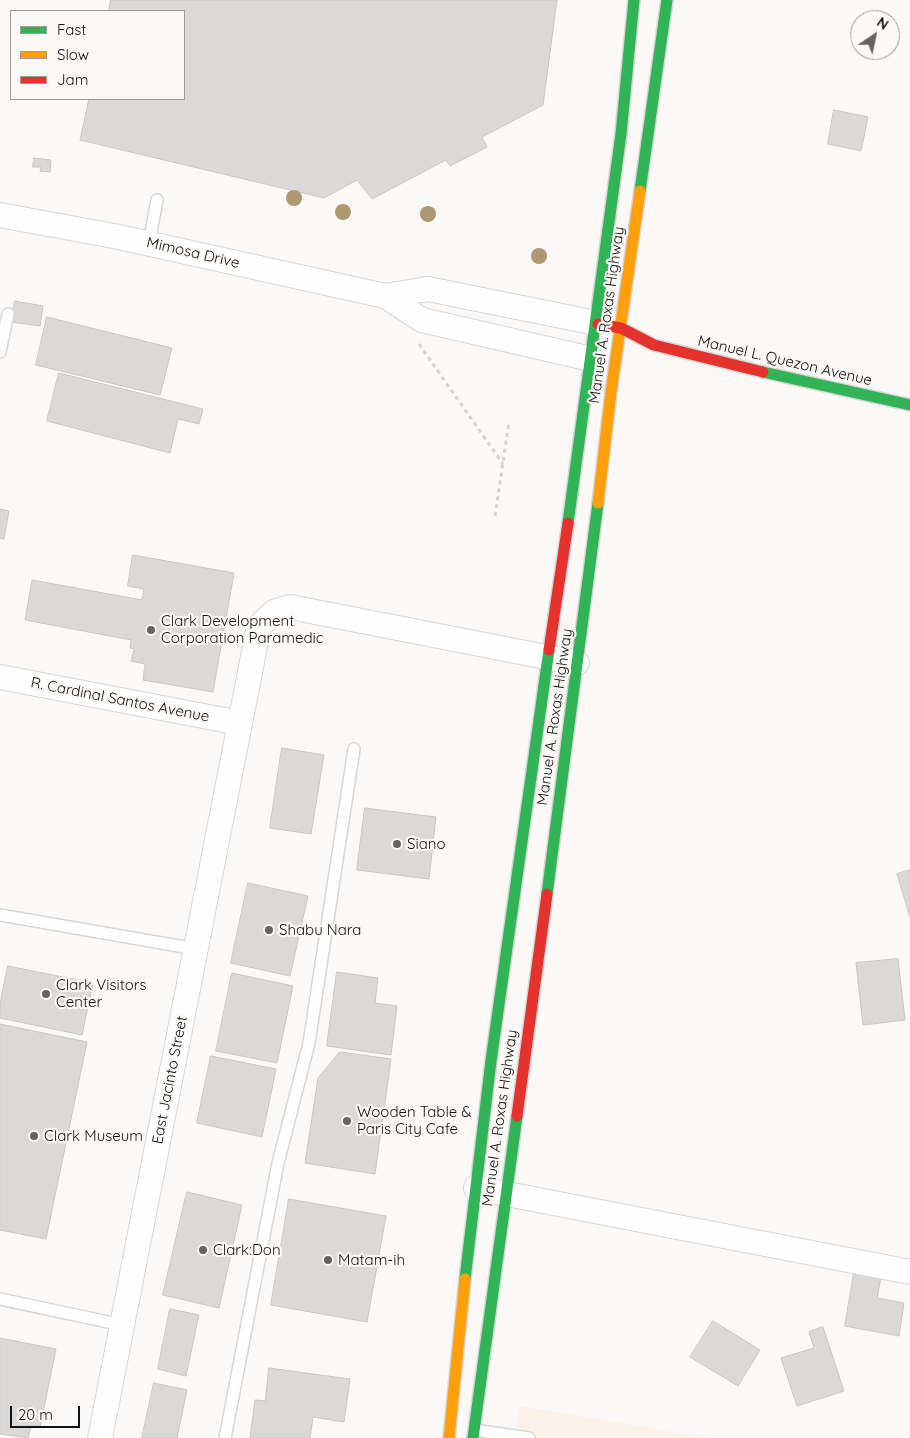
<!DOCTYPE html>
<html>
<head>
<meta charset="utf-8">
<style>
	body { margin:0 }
	#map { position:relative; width:910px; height:1438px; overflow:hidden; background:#faf9f7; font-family:Quicksand,sans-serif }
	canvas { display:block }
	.legend { position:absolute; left:10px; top:10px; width:175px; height:90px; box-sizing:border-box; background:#fbf9f6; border:1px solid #9e9d9b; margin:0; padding:6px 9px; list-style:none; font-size:15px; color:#131212 }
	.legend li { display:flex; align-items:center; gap:10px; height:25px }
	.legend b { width:25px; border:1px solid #9e9d9b }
	.north { position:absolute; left:850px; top:10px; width:50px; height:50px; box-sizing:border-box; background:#fbf9f6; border:1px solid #9e9d9b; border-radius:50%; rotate:34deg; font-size:14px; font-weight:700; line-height:20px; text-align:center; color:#131212 }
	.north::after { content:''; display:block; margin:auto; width:18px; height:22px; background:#646362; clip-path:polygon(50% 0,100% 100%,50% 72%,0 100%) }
	.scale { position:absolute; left:10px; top:1406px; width:70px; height:22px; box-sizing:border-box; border:2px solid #131212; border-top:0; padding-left:6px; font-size:15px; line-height:18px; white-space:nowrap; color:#131212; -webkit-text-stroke:4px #fbf9f6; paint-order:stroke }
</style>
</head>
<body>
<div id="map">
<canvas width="910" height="1438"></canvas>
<ul class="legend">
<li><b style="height:6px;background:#30b455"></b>Fast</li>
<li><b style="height:6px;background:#ff9f0a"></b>Slow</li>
<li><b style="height:6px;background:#e5322d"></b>Jam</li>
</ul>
<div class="north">N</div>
<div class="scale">20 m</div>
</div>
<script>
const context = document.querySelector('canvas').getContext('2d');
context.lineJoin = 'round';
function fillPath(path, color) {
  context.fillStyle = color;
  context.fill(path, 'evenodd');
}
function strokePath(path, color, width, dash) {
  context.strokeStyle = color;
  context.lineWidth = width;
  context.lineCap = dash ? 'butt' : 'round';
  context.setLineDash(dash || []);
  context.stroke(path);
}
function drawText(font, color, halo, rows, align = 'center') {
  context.font = font + ' Quicksand,sans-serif';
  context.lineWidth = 4.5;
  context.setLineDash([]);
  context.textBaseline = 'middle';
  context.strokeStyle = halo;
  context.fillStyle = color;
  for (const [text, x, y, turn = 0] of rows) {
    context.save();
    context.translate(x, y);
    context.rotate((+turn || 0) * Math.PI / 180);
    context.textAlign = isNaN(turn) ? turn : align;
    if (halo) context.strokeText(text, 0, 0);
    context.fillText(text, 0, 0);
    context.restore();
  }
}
fillPath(new Path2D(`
	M519,1406L707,1438H515Z`), '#faf2e6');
const building = new Path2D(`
	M111,0H557L543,105L482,137L487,147L450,166L446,160L372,199L357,180L324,198L80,140L89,99H184V11H109Z
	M834,110L868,117L861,151L828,144Z
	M34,158L51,160L50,172L40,171L41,167H33Z
	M15,301L43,306L40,326L11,322Z
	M47,317L172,348L160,395L36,365Z
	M59,373L203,409L199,424L178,419L170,453L47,421Z
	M0,509L9,511L4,539L0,538Z
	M133,555L234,573L213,692L143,680L145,664L131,661L134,649L130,648L131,640L25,620L32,580L142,600L144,589L128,586Z
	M282,748L324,755L311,834L270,828Z
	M365,808L436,817L429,879L357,870Z
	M910,870V917L897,874Z
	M248,883L308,896L290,976L231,963Z
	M898,959L905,1020L863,1025L856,963Z
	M8,966L93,983L82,1035L0,1018V1004Z
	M337,972L378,978L375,1003L397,1006L391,1055L327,1046Z
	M232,973L293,986L277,1063L216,1051Z
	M0,1024L87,1042L46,1239L0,1230Z
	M340,1052L391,1059L375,1174L305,1163L318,1078Z
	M211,1056L276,1069L262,1137L197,1123Z
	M187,1192L242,1205L219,1308L163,1295Z
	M289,1199L386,1216L367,1322L271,1305Z
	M855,1267L882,1272L877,1298L904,1303L899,1336L845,1326Z
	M170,1309L199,1315L186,1376L158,1369Z
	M713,1321L760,1350L738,1386L690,1357Z
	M823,1327L844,1391L797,1406L781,1358L814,1348L809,1332Z
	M0,1338L56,1349L40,1427L31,1426L28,1438L0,1434Z
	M269,1368L350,1379L344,1422L313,1417L310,1438H250L255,1400L265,1401Z
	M154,1383L187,1390L177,1438H142Z`);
fillPath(building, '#dad9d8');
strokePath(building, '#c7c6c6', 1);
const lane = new Path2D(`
	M149,243L157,200
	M0,352L8,314
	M0,915L196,949
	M0,1299L122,1325
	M474,1430L529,1438
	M225,1438L278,1163L309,1043L354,749`);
const street = new Path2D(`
	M0,215L119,237L385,296L422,320L591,359
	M385,296L428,289L596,323
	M0,677L240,723
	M476,1188L910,1272
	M100,1438L259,626L274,612L290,607L577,663`);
const fast = new Path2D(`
	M640,191L667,0
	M763,372L910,405
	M568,523L621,134L634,0
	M547,894L598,503
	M465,1279L491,1061L549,650
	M473,1438L517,1116`);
const slow = new Path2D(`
	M598,503L611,392L640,191
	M449,1438L465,1279`);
const jam = new Path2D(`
	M598,324L621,328L654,345L763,372
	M549,650L568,523
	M517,1116L547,894`);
strokePath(lane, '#d7d6d5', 14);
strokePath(street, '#d7d6d5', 26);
strokePath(fast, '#d7d6d5', 14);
strokePath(slow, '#d7d6d5', 14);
strokePath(jam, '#d7d6d5', 14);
strokePath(new Path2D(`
	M419,344L503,464
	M495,516L509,422`), '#d2d2d1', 3, [4, 4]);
strokePath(lane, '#fefefe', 11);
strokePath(street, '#fefefe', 24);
strokePath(fast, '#30b455', 11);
strokePath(slow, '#ff9f0a', 11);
strokePath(jam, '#e5322d', 11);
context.fillStyle = '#ae9872';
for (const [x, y] of [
	[294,198],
	[343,212],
	[428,214],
	[539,256]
]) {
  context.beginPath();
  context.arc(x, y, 8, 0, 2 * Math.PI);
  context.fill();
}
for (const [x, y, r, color] of [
	[151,630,5,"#646362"],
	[397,844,5,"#646362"],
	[269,930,5,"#646362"],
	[46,994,5,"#646362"],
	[347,1121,5,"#646362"],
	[34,1136,5,"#646362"],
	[203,1250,5,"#646362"],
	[328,1260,5,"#646362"]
]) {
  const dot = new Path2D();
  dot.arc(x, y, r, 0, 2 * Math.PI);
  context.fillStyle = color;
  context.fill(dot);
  strokePath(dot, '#fbf9f6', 2);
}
drawText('15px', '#131212', '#fbf9f6', [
	["Mimosa Drive",193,253,13],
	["Manuel A. Roxas Highway",607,315,-82],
	["Manuel L. Quezon Avenue",785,361,13],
	["R. Cardinal Santos Avenue",120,700,11],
	["Manuel A. Roxas Highway",555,717,-82],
	["East Jacinto Street",170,1080,-79],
	["Manuel A. Roxas Highway",500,1118,-82]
]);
drawText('15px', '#131212', '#fbf9f6', [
	["Clark Development",161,621],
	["Corporation Paramedic",161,638],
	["Siano",407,844],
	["Shabu Nara",279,930],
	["Clark Visitors",56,985],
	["Center",56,1002],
	["Wooden Table &",357,1112],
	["Paris City Cafe",357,1129],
	["Clark Museum",44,1136],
	["Clark:Don",213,1250],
	["Matam-ih",338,1260]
], 'left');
</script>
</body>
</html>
